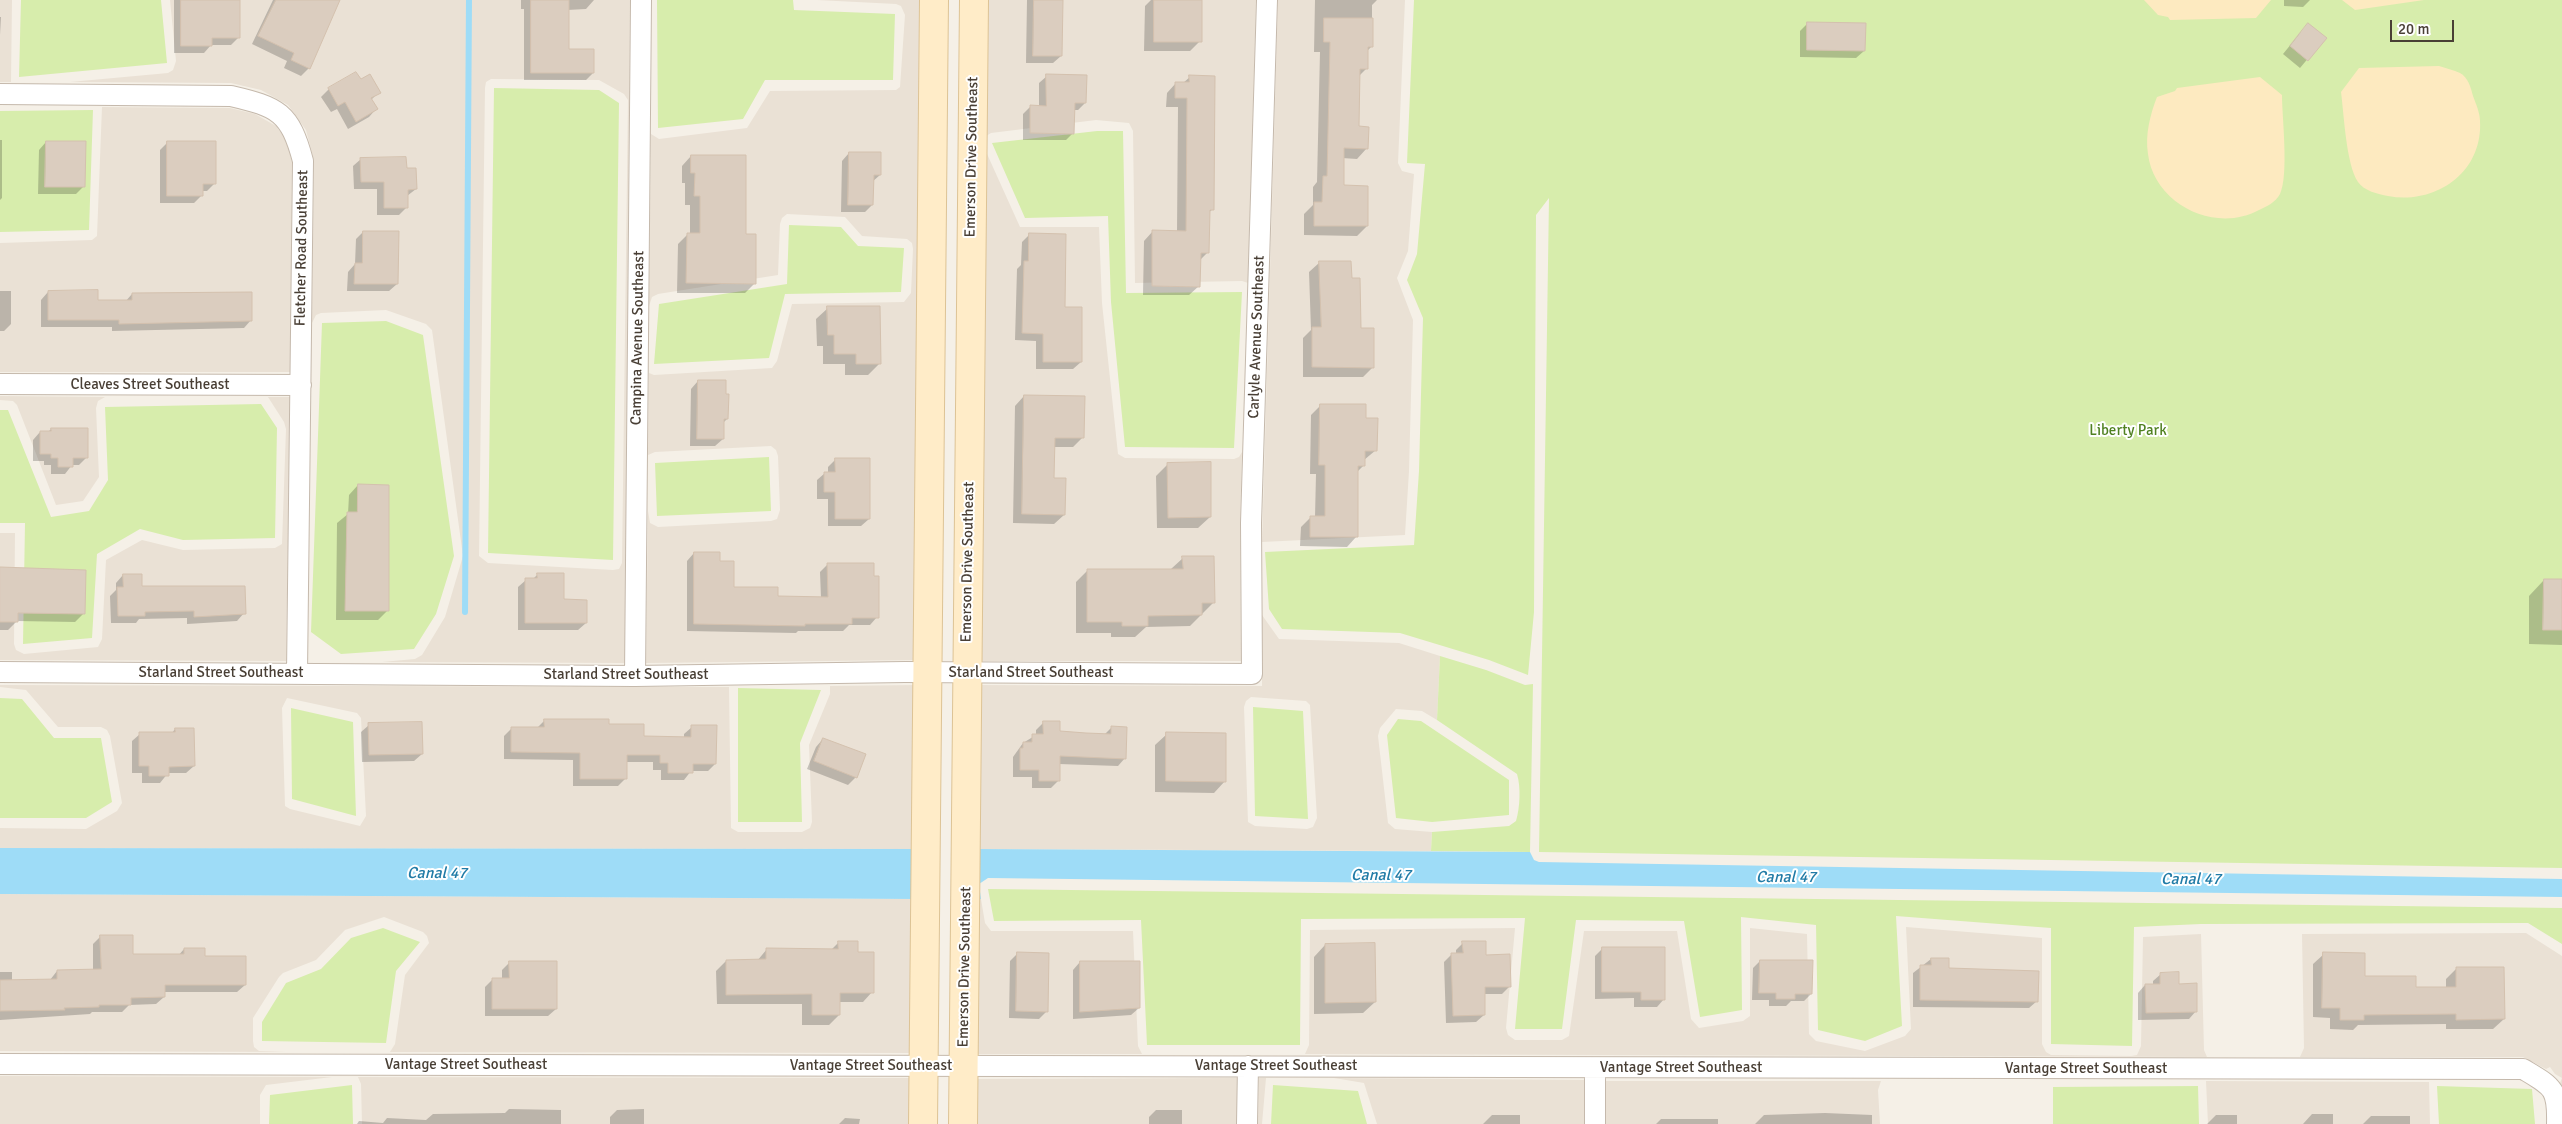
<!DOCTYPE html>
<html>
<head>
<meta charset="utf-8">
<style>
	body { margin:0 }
	#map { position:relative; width:2562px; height:1124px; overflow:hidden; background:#f5f0e7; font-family:Signika,sans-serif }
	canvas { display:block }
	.scale { position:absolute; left:2390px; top:20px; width:64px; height:22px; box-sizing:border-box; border:2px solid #493f35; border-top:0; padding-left:6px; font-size:15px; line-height:18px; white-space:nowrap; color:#493f35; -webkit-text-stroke:4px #fff; paint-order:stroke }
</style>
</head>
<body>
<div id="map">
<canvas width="2562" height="1124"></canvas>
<div class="scale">20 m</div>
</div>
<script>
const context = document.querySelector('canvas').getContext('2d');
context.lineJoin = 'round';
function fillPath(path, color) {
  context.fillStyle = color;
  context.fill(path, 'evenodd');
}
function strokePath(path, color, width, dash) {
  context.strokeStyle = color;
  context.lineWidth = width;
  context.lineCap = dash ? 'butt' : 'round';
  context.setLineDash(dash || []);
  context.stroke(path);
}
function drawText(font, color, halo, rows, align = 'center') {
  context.font = font + ' Signika,sans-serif';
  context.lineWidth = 4;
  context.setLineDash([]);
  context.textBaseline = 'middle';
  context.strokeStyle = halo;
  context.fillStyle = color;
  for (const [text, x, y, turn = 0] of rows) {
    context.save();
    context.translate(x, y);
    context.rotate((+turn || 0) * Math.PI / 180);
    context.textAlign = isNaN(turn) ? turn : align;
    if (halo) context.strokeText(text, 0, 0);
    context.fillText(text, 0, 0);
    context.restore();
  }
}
fillPath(new Path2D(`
	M0,0H12L11,82H0Z
	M170,0H630L625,663L382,662L415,659L422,655L445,617L463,556L432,330L426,324L386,310L321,313L316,315L312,323L314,161L306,130L288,105L261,90L231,83L70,82L168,73L173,70L176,61ZM491,79L599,80L624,94L628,100L622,563L619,569L613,570L488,563L479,556L485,88L486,82Z
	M817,0H923L917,660L646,663L648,511L650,523L658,527L771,521L777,519L780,510L778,456L776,450L771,446L655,452L648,455L649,373L654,375L772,368L777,361L792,304L904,302L911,293L913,249L912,243L907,239L862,236L845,217L787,214L782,218L780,224L778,275L658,294L652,297L649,306L651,134L659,139L747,128L770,91L896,90L900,87L905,15L901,6L896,4Z
	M984,0H1256L1248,283L1242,281L1135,283L1133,131L1129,123L1096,120L991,133L986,136Z
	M1278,0H1405L1398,163L1402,171L1414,174L1408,251L1397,278L1413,320L1409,471L1405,535L1262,542Z
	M102,107L230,108L255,114L276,126L286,139L292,162L290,372H0V243L92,240L97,236Z
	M983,145L1020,227H1099L1102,303L1118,454L1125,458L1234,459L1239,457L1242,452L1240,523L1241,661H978Z
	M0,396L105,397L98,401L96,408L99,477L83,501L56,505L17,405L13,401L0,400Z
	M268,397H290L286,661L0,660V533H15L14,644L16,650L24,654L98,647L102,639L106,560L142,540L183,550L275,548L282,544L286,429L284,422Z
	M1262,615L1279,639L1399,643L1440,656L1437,720L1422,711L1396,709L1380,728L1378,736L1388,823L1395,829L1432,832L1431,851L977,849L978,685L1262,686ZM1251,697L1306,701L1310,705L1317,818L1313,827L1307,829L1255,826L1248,822L1244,707L1246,701Z
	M0,685L729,687L731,828L738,832H802L810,828L812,822L809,745L830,694V686L917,685L915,849L0,848V828L86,829L117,811L122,803L110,736L107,730L101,727H58L26,690L0,687ZM287,698L357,713L361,718L366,816L360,826L290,809L285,806L282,708Z
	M0,894L915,899L914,1053L390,1052L395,1044L405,975L429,943L427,936L423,932L384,917L345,930L316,960L283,973L279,977L253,1018V1041L254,1047L259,1051L286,1052L0,1051Z
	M976,899H981L985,923L991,931H1133L1138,1046L1142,1054H975Z
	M1906,927L2042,938V1044L2046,1052L2051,1055L2131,1056L2137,1055L2141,1046L2143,937L2201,934L2204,1050L2207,1057L1305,1054L1309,1045L1310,930L1515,928L1506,1028L1508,1035L1515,1040H1562L1569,1036L1584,931H1677L1691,1019L1699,1028L1743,1021L1750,1016V928L1807,934L1809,1034L1816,1041L1865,1051L1905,1036L1911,1029Z
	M2526,933L2562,956V1086L2560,1083L2562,1078L2555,1074L2550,1067L2546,1069L2523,1057H2300L2304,1048L2302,934Z
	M0,1076L332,1077L266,1085L260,1095V1124H0Z
	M358,1077L913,1078L912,1124H362L361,1084Z
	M1237,1078V1124H974V1079Z
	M1259,1078H1266L1262,1124H1258Z
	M1334,1078L1584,1080V1124H1377L1364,1083Z
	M1606,1081H1881L1878,1090L1880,1124H1606Z
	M2206,1081L2429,1082L2430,1124H2208Z`), '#eae1d5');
fillPath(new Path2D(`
	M21,0H161L167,63L19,77Z
	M657,0H793L794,10L895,14L893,80H765L743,119L658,128Z
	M1414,0H2562V868L1539,852L1549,198L1536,215L1534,612L1528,675L1489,660L1400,633L1282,629L1269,609L1265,552L1414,545L1419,471L1423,318L1407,280L1417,254L1425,164L1407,163Z
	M494,88L599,90L619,103L613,560L488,553Z
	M93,110L89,230L0,232V111Z
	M1097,131H1123L1126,293L1242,292L1234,448L1125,447L1111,302L1108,216L1025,218L992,143Z
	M789,225L841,227L858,246L904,248L901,292L785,294L769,358L654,364L659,304L787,284Z
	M386,321L423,335L454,556L436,614L414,649L341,654L311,632L322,323Z
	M261,404L277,428L275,538L183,540L140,529L97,554L92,638L23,644L25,523H0V410H8L51,517L89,511L108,480L105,407Z
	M769,457L771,511L657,516L655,463Z
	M1440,656L1486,670L1525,685L1533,684L1530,852L1431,851L1432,832L1509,826L1516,821C1520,808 1521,787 1517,774L1437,720Z
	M738,688L821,690L800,743L802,822H738Z
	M0,698L22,699L54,738H101L112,802L86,818H0Z
	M1253,707L1303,711L1308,819L1255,816Z
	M291,708L353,722L356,816L292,799Z
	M1398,719L1421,721L1509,780V815L1432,822L1396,818L1387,735Z
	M988,889L2562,908V944L2528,923L2201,924L2134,927L2132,1046L2051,1044V928L1896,916L1902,1026L1865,1041L1818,1030L1816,925L1741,917L1742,1010L1700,1017L1684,921L1576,920L1562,1029H1515L1525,918L1301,919L1300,1045H1147L1141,920L994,921Z
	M383,928L420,942L396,971L386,1043L262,1041V1022L286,983L321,969L351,938Z
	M352,1085L353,1124H269L270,1095Z
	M1273,1085L1358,1091L1367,1124H1271Z
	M2198,1086L2199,1124H2053V1087Z
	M2437,1086L2532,1089L2535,1124H2439Z`), '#d7edac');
fillPath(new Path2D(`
	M2144,0H2271L2256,18L2170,20L2168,17L2158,15Z
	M2342,0H2424L2355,10Z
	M2439,66C2445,68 2454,70 2460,73C2468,77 2471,88 2473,96C2476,104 2480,113 2480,121C2483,173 2435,205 2388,196C2378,194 2364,191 2358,182C2346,164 2344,114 2341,92L2359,68Z
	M2260,77L2282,95C2282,118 2289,174 2280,194C2276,202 2266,207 2259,210C2215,234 2154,204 2148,154C2145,135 2150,115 2157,97L2175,91L2177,88Z`), '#fdeac0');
fillPath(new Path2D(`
	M0,848L915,849V899L0,894Z
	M977,849L1530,852L1534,860L1539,862L2562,879V897L988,878L979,884L981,899H976Z`), '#9edcf7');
fillPath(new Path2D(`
	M174,0H239V37L231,45H211L204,53H174Z
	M273,0H339L309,68L301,76L284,68L287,61L252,44Z
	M521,0H594L586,9L567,10V50L593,73L586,80H524V9H521Z
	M1027,0H1062L1061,56L1053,63H1026Z
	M1151,0H1201L1200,41L1190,51H1144L1145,6Z
	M1315,0H1377L1372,5V46L1367,51V68L1359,76L1357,127L1367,148L1357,159L1342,158V187L1367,226L1357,236L1304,235V214L1313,205V187L1317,182L1320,52H1314Z
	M2284,0H2310L2303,7L2284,6Z
	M0,17H1L0,35Z
	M1808,23L1864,51L1856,58L1800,57V31Z
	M2301,32L2325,38L2300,68L2283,54Z
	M1047,76L1085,103L1078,110H1073V133L1066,140H1023V114L1031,106L1039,107V83Z
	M1190,77L1213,209L1208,213V252L1199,261V286L1189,295H1143L1144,241L1153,231L1177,232L1178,107H1166L1167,93L1176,83H1183Z
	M360,81L379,92L371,100L376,109L369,117L348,129L337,109L331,112L321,97L329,89Z
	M0,140H2V198L0,200Z
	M46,142L84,186L76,194H38L39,150Z
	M168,142L215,183L207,191H201V196L194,203H160V150Z
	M849,153L880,175L872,182V205L865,212H841L842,161Z
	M691,156L744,235L754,284L745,293H677L678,244L687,235H690V205H685V183H682V166Z
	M361,159L405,169L416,189L407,196V207L399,215H377V189H354L353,166Z
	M363,232L397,284L389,291H347L348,272L355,264L356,239Z
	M1029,235L1063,308L1081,362L1073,369H1036V341L1015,340L1017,269L1021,265L1022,242Z
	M1319,263L1351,279L1360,329L1373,367L1363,377H1303V338L1311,330L1309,272Z
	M0,291H11V324L4,331H0Z
	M48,292L97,302H125L132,294L251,320L244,328L112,331V327H41V300Z
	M828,308L879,364L868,375H845V364H823V346H817L816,319Z
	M698,381L727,419L723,423V439L715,446H690L691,389Z
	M1024,396L1083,437L1073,447H1054L1053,479L1064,515L1054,524L1013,523L1015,406Z
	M1321,405L1376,450L1364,460V465L1357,472L1356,537L1347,547L1300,546L1301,527L1311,517H1315L1316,474H1310L1311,415Z
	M51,429L87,457L79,465H72L65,474H51V465H44V461H33V440L40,432H48Z
	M836,459L869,519L861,526H828V499H817V480L825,473H828V467Z
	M1168,464L1210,517L1198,528H1157L1156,476Z
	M358,485L387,611L378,620H336L337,523L348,514L349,495Z
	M694,553L719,562L733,588L776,597L821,598L820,572L828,564L873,577L877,617L870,625H849L843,631H798L796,633L687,631V561Z
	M1183,558L1214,602L1190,626L1146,627L1135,637H1111V633H1076V582L1087,571L1171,569Z
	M0,568L84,613L75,622L17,621L8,630H0Z
	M538,574L586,623L578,630H518V587L526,580H532Z
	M123,575L140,587L244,613L237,621L187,624V618L139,619L136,623H111L110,596L116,590V583Z
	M2544,580L2562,581V645L2529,644V596Z
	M545,720L608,725L642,738H684V734L692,727L715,764L708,771H691L684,780H661V770H653V762H626V778L618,786H573V760L504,759V736L512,728H537Z
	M1043,723L1059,733L1104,735L1112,727L1125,758L1118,766L1059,764V780L1051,788H1032V777H1013V757L1023,743L1036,735V730Z
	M369,725L422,754L414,761L362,762L361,732Z
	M175,729L194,766L186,773H168L160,783H142V773H132V741L140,734L172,733Z
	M1167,734L1225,781L1214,793L1155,792V745Z
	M823,739L856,777L848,785L807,769L816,747Z
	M101,936L132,956H178L184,949L203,957L245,985L237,992H164V997L156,1004L129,1005L122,1012H92L90,1014L0,1020V972H12V981L50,980L57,971H93V944Z
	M838,943L857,953L872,992L863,1002H839V1015L829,1025H802V1004H717L716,971L726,961H757L767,949L831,950Z
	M1463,943L1485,956L1510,986L1502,994H1483L1484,1015L1476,1022L1446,1023L1444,962L1452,954H1456V950Z
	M1325,945L1375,1002L1363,1013L1314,1014V957Z
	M1602,949L1664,999L1657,1007H1634V998L1595,999V956Z
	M1018,953L1047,1011L1039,1019L1009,1018L1010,961Z
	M2324,954L2363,978L2415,989H2446V979L2456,969L2504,1019L2493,1029H2446V1024L2358,1025L2353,1030L2330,1029V1018L2313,1017V964Z
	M1931,959L1948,970L2037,1001L2029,1008L1913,1007V973Z
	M1760,961L1811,994L1804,1001H1791L1786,1006H1769V1000H1752L1753,968Z
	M510,962L556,1009L548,1016H485V987L493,979H502V970Z
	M1080,962L1139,1008L1131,1015L1073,1019V970Z
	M2161,974L2178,985L2196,1011L2189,1019L2138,1020V993L2145,985H2153V981Z
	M509,1109L561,1110V1124H357L359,1121L383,1123L387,1118L426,1120L433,1114L505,1113Z
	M644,1109V1124H610V1117L617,1110Z
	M1156,1110H1182V1124H1149V1117Z
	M1825,1113L1872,1115V1124H1755L1764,1115Z
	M2312,1114H2333V1124H2303Z
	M1492,1115H1520V1124H1483Z
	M2216,1115H2237V1124H2207Z
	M2371,1116H2410V1124H2363Z
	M845,1118L860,1119L859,1124H839Z
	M1661,1119H1718V1124H1656Z`), '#0003');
strokePath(new Path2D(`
	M465,612L469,0`), '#9edcf7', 6);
const building = new Path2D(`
	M181,0H240V38H212V46H181Z
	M276,0H340L310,69L291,60L294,53L258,36Z
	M531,0H569V49H594V73H531Z
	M1034,0H1063L1062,56H1033Z
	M1154,0H1202V42H1154Z
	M1324,18H1373V47H1368V69H1360L1359,126L1369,127L1368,149L1344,148V185L1368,186V226H1314V202H1322L1323,176H1327L1330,42H1324Z
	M1807,22L1866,23L1865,51L1807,50Z
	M2308,23L2327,38L2308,61L2290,46Z
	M356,72L361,79L370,74L381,93L371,98L378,109L356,122L345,102L338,106L328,88Z
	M1046,74L1087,75L1086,103H1075L1074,134L1030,133V105L1046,106Z
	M1189,75L1215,76L1214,210H1210L1209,253H1201L1200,287L1152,286V230L1186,231L1187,98H1175V82H1189Z
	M46,141H86L85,187H45Z
	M167,141H216V184H203V196H167Z
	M849,152H881V175H874L873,205H848Z
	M691,155H746V234H756V284L686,283L687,233H700V196H694L695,173H691Z
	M406,157L407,168H416L417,189L408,190V208H384V182H361L360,158Z
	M363,231H399L398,284H354L355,263H362Z
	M1029,233L1066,234L1065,307H1082V362H1043V334L1022,333L1024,261H1028Z
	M1319,261H1351L1352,278H1360L1361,328H1374V368L1312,367V327H1321Z
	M98,290V300H132V293L252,292V321L119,324V320H48V291Z
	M827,306H880L881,364H856V354H834V335H828Z
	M698,380H726V394H729L728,419H724V439H697Z
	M1024,395L1085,396L1084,438H1055L1054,478H1066L1065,515L1022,514Z
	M1320,404H1366V418H1378L1377,451H1365V466H1358V537H1310V516H1325V465H1319Z
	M51,428H88V458H73V467H58V458H51V454H40V431H51Z
	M835,458H870V519H835V492H824V472H835Z
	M1211,462V517L1168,518L1167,463Z
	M358,484L389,485V611H345L347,512H357Z
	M694,552H720V561H734V587H778V596L828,597L827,563H874V576H879V618H852V624H805V626L694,624Z
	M1182,556H1214L1215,603H1202V615L1148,616V626H1122V622H1087V569H1183Z
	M0,567L86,570L85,614L18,613V622H0Z
	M537,573H564V599L587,600V623H525V578H537Z
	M123,574H142V586H245L246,614L194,617V611L145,612V616H118L117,587H123Z
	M2544,579H2562V630H2543Z
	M544,719H609V724H644V736L691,737V725H717L716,764H693V773H668V763H660V755H627V779H580V753L511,752V727H544Z
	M1043,721H1060V731L1086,733L1111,734V726L1127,727L1126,759L1060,756V781H1039V770H1020V748H1023V742H1032V734H1043Z
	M422,722L423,754L369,755L368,723Z
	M175,728H194L195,766L169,767V776H149V766H139V732H175Z
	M1166,732L1226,733V782L1166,781Z
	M823,738L866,754L857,778L814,761Z
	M100,935H133V954H184V948H205V956H246V985H165V997L131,998V1005H99V1007L64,1008L65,1010L0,1011V980L57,979V970L101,969Z
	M838,941H858V952H874V993H840V1015H812V994L726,995V960L766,959V948L838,949Z
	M1462,941H1486V955L1510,954L1511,987H1485V1015L1453,1016L1451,953H1463Z
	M1375,943L1376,1002L1325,1003V944Z
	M1602,947H1665V1000H1641V992H1602Z
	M1017,952L1049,953L1048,1012L1016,1011Z
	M2323,952L2365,953V976H2416V987H2456V967H2504L2505,1019L2456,1020V1014L2364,1015V1020H2340V1008H2322Z
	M1931,958H1949V968L2039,971L2038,1002L1920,1000V965H1931Z
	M1760,960H1813L1812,994H1795V999H1776V993H1759Z
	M509,961H557V1009H492V978H509Z
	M1080,961H1140V1008L1080,1012Z
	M2179,972V984L2197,983V1012L2146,1013L2145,984H2160V973Z`);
fillPath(building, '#dbcdbf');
strokePath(building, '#d4c1ae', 1);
const street = new Path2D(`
	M0,94L231,96C278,107 290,112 303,161L297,673
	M0,384L301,385
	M0,672L635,676L905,672L1252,674L1251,523L1267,0
	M635,676L641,0
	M0,1064L2523,1069C2553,1087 2558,1088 2557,1124
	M1247,1124L1248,1066
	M1595,1124V1068`);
const secondary = new Path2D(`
	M923,1124L934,0
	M963,1124L974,0`);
strokePath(street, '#c5b9ac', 22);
strokePath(secondary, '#ddc395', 30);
strokePath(street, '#fff', 20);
strokePath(secondary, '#ffecc8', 28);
drawText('15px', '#493f35', '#fff', [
	["Emerson Drive Southeast",972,157,-89],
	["Fletcher Road Southeast",302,248,-89],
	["Carlyle Avenue Southeast",1257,337,-88],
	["Campina Avenue Southeast",638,338,-89],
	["Cleaves Street Southeast",150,385],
	["Emerson Drive Southeast",968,562,-89],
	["Starland Street Southeast",221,673],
	["Starland Street Southeast",1031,673],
	["Starland Street Southeast",626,675],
	["Emerson Drive Southeast",965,967,-89],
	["Vantage Street Southeast",466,1065],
	["Vantage Street Southeast",871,1066],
	["Vantage Street Southeast",1276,1066],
	["Vantage Street Southeast",1681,1068],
	["Vantage Street Southeast",2086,1069]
]);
drawText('15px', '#508122', '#fff', [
	["Liberty Park",2128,431]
]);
drawText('italic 16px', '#207ba6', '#fff', [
	["Canal 47",437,874],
	["Canal 47",1381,876],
	["Canal 47",1786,878],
	["Canal 47",2191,880]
]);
</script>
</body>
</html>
